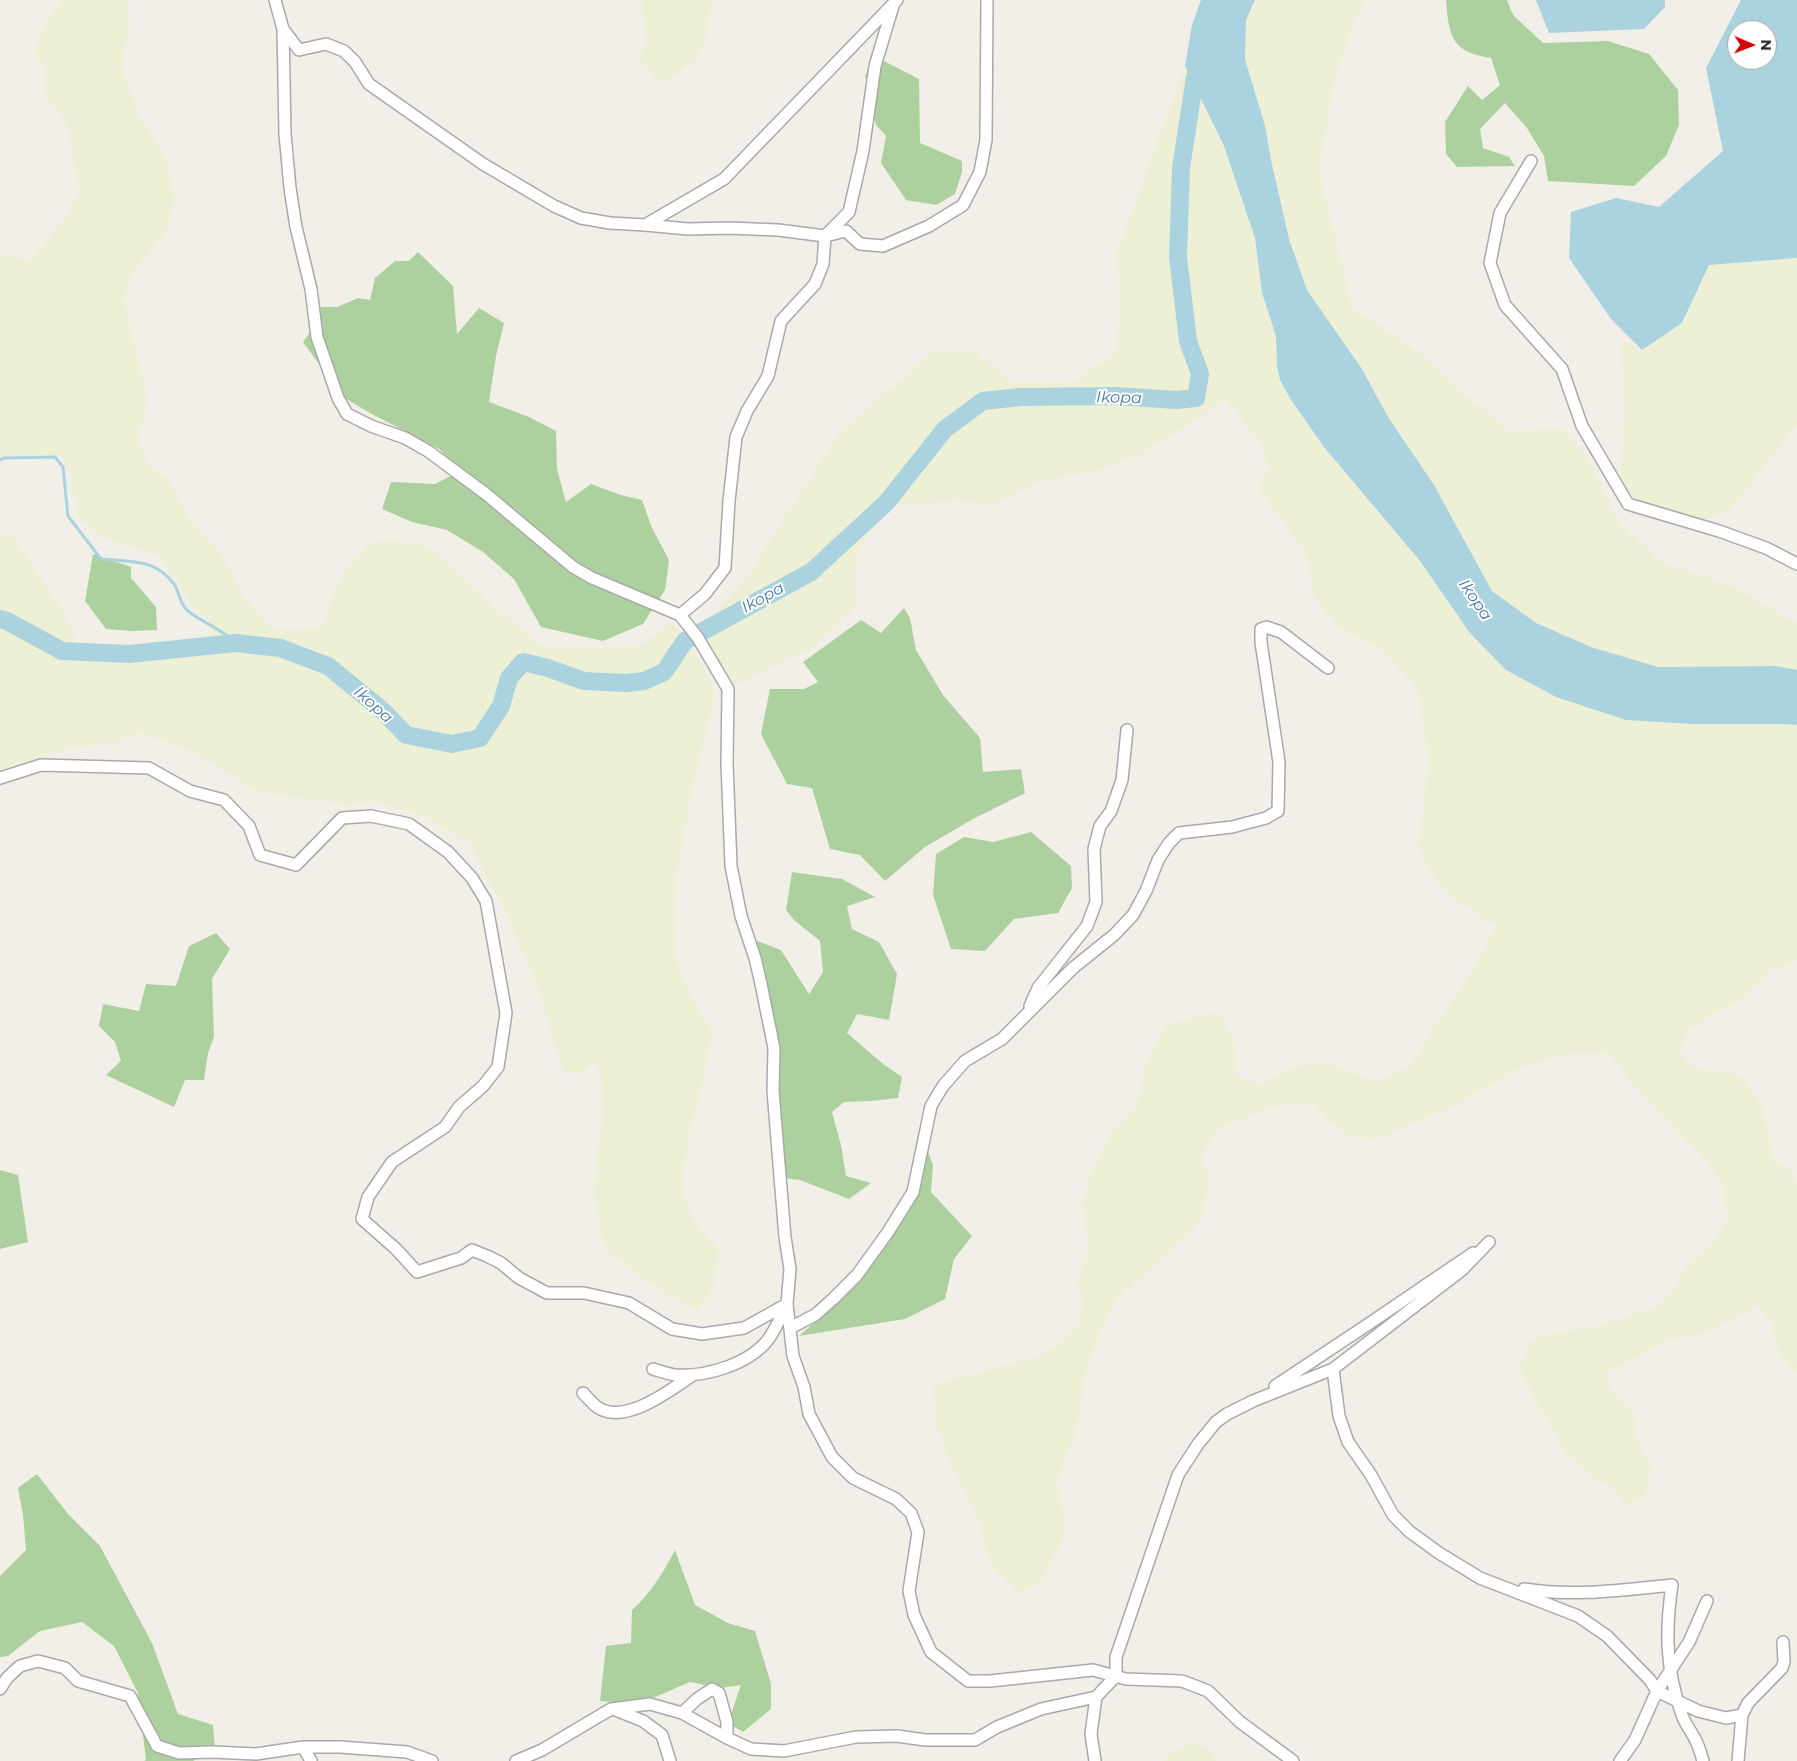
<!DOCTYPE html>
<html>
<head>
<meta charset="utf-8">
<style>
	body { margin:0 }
	#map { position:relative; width:1797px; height:1761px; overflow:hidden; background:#f2efe9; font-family:Montserrat,sans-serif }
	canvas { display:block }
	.north { position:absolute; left:1727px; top:20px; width:50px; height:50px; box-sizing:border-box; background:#fff; border:1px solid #a7a7a7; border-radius:50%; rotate:91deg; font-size:14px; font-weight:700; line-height:20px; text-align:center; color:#222 }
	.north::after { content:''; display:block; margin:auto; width:18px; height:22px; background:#d40000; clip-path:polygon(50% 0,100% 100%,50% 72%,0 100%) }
</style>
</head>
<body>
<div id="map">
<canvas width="1797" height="1761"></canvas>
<div class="north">N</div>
</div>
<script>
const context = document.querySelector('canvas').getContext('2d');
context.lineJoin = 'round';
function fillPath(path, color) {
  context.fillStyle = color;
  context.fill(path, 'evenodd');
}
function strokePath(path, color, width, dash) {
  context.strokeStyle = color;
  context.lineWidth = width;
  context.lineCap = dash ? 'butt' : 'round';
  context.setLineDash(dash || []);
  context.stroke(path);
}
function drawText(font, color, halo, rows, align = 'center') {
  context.font = font + ' Montserrat,sans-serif';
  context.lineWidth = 4;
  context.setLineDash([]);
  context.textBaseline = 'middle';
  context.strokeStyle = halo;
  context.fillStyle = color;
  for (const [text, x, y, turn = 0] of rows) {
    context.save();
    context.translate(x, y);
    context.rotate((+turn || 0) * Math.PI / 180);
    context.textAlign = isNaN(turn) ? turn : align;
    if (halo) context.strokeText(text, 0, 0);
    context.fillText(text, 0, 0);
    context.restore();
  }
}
fillPath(new Path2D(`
	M62,0H128L129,23L122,70L140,117L165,156L175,197L166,235L136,266L124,298L135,349L148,400L138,441L150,467L167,478L193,523L223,557L242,594L272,629L321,628L343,573L369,544L387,540L426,545L520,629L547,648L638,647L673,622L696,654L716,690L693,785L677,873L674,953L688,988L712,1033L701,1088L690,1128L681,1188L694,1222L719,1249L715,1284L699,1311L652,1285L604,1247L594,1198L598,1145L603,1122L601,1072L594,1063L582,1074L563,1072L539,990L507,916L470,844L423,815L370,801L351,806L315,799L284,797L253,789L188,749L137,732L112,744L75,747L10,765L0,769V535L14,537L71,624L80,658L118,665L180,652L208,640L210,621L189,601L177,578L155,554L103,538L79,520L69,472L61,454L0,460V253L29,261L69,213L79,189L66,122L46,98V69L34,55L45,23Z
	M642,0H712L704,45L695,59L672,79L654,78L640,60L646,37L641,5Z
	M1255,0H1365L1352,25L1332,90L1323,148L1318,166L1352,307L1408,344L1486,412L1511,432L1563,428L1589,460L1618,521L1659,561L1737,588L1797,624V670L1776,666L1658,667L1591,647L1536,623L1492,591L1434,485L1388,417L1362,369L1307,290L1289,239L1271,160L1265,126L1245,59L1246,20Z
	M1185,66L1224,146L1255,238L1262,293L1276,336L1277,366L1280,380L1291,400L1324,447L1420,561L1470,633L1506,670L1556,697L1797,725V961L1772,970L1740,1000L1714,1014L1687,1032L1679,1053L1694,1068L1740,1075L1763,1108L1773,1159L1793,1174L1797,1183V1374L1781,1358L1772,1323L1756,1306L1737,1318L1702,1333L1669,1340L1604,1374L1614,1392L1634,1413V1437L1651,1464L1646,1494L1626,1508L1616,1489L1594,1478L1566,1453L1537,1402L1520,1368L1530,1341L1554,1332L1590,1328L1655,1308L1675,1289L1683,1269L1707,1249L1729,1218L1722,1184L1708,1163L1640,1092L1607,1053L1565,1054L1517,1069L1456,1105L1374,1140L1349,1135L1330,1123L1309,1102L1276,1106L1216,1129L1201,1157L1210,1178L1200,1223L1115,1301L1087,1364L1076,1432L1056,1482L1063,1515V1538L1039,1585L1017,1591L990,1564L975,1510L954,1471L936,1425L933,1385L1043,1355L1079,1325L1083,1304L1076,1282L1089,1254L1082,1203L1092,1170L1108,1138L1136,1109L1146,1063L1164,1025L1218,1012L1233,1039L1236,1075L1259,1085L1283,1071L1300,1066L1324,1062L1377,1082L1412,1064L1429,1034L1467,979L1496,926L1443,891L1418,847L1429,762L1419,692L1381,649L1338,627L1315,598L1305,552L1257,486L1270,469L1260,443L1225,398L1198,418L1141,455L1093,472L1039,481L996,504L960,501L895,504L877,522L856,554L855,608L813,647L731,687L697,632L752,573L773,535L839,434L932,352H977L1011,383H1071L1116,353L1121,306L1117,253Z
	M1797,258V424L1731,509L1691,527L1641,512L1620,486L1625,413L1621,341L1642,350L1682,323L1709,265Z
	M1194,1743L1211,1749L1216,1761H1164L1175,1750Z`), '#eef0d5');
fillPath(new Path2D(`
	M1446,0H1507L1513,15L1543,43L1608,41L1649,54L1678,90L1679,125L1666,156L1634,186L1548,181L1544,156L1527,128L1505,103L1480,129L1483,148L1509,157L1515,166L1457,167L1446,154L1445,122L1468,86L1482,100L1500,85L1491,58C1451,52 1449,36 1446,0Z
	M878,58L919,79L920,143L962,161V172L955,194L936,205L906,200L881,163L886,136L876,125L865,75Z
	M418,252L453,286L457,334L479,308L504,323L496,356L489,402L529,417L556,431L557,469L566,502L591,484L621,495L642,500L652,528L669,560L665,590L643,624L603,641L541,627L514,579L483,552L447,530L412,522L382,509L391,482L435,484L460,471L439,449L370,413L343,397L303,342L316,324L318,307H337L358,298L370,300L375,278L395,261H409Z
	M93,554L131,567V578L156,607L157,630L132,631L106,629L85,601Z
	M904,608L910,618L916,650L943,695L980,738L983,772L1021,769L1025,793L973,819L925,847L885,881L860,855L830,849L812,788L787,784L761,734L770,689H804L818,682L803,662L861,620L881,633Z
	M1031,832L1071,866L1072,888L1058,913L1014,919L985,951L951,949L933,895L936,854L964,837L993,842Z
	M792,872L842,879L875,897L847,906L852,929L879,942L897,974L889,1020L857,1014L847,1033L883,1064L902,1077L898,1098L872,1101L844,1102L832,1112L841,1145L846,1176L871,1183L849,1199L800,1180L783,1178L776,1110L780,1065L769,1006L749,938L781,950L809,994L823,972L820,941L794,920L786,910Z
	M216,933L230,949L212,979L214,1037L208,1053L204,1080H185L174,1107L106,1075L121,1061L115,1042L99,1026L103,1004L139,1011L146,984L176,986L189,946Z
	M926,1147L933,1165L931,1192L972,1236L954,1259L945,1299L905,1319L799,1336L825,1313L899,1211Z
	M0,1170L18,1175L28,1242L0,1249Z
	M37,1474L68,1514L100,1546L152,1643L178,1714L213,1725L215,1749L193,1761H144L146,1760L138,1693L114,1646L82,1622L40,1631L8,1656L0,1657V1576L26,1550L23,1515L18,1488Z
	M675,1550L695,1605L728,1623L755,1631L771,1684V1709L743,1732L728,1723L741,1685L720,1688L690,1682L639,1704L600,1701L606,1646L631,1643L632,1610C651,1593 663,1573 675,1550Z`), '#add19e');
fillPath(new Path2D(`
	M1201,0H1255L1246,20L1245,59L1265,126L1271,160L1289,239L1307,290L1362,369L1388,417L1434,485L1492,591L1536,623L1591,647L1658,667L1776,666L1797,670V725L1783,724H1693L1626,720L1556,697L1506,670L1470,633L1420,561L1324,447L1291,400L1280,380L1277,366L1276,336L1262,293L1255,238L1224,146L1185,66L1192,25Z
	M1536,0H1665V7L1644,29L1549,33Z
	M1741,0H1797V258L1709,265L1682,323L1642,350L1611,319L1569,258L1571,212L1616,198L1659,207L1723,151L1706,68ZM1737,30H1767V60H1737Z`), '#aad3df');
strokePath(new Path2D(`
	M0,460L4,458L55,457L63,467L68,516L101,559C130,562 155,558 174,584C180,593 179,604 188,611C203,623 222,629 236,643`), '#aad3df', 3);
strokePath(new Path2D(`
	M0,619L7,621L62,651L129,654L236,643L280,648L328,666L383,711L406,735L452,744L480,738L501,706L509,678L523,662L548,668L584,681L626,683L644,681L664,672L685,641L811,572L886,503L945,429L983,401L1021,397L1116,396L1176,400L1196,398L1200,374L1188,341L1178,257L1181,168L1195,77L1202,62`), '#aad3df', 18);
const street = new Path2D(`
	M275,0L283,29L285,134L290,188L296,227L311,289L317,337L338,398L347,414L371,426L405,438L428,451L486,494L573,567L592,578L680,615L698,638L728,689L727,763L731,866L741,916L755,958L761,984L774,1048L773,1091L785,1237L790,1269L787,1304L793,1356L804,1387L809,1414L832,1457L853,1478L896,1499L911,1513L918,1532L909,1591L914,1615L931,1652L968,1681H990L1093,1670L1126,1679L1182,1681L1208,1691L1240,1722L1293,1761
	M283,29L299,50L326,44L344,51L355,62L369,84L483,164L554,206L581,218L610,223L645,225L724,179L897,0
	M1531,161L1500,213L1490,263L1505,305L1562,369L1582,426L1628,504L1719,531L1766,548L1797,564
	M645,225L688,229L729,228L778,230L825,236L846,231L860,244L883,246L929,226L963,205L980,172L986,140L987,0
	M680,615L705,594L725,568L729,501L736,437L747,411L768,376L781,321L815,284L823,264L825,236L849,212L863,151L875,66L893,6
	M0,778L41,765L149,768L190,791L224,800L249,826L260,855L296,865L342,818L371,816L409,824L448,852L472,878L486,901L506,1013L498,1067L483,1086L459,1107L445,1127L392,1162L368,1197L362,1219L396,1249L417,1272L461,1258L472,1250L487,1256L501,1263L519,1278L547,1293H584L629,1303L672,1329L702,1334L744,1328L787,1304
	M1030,1006L1038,988L1087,926L1096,902L1094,849L1100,826L1111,811L1122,780L1127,730
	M790,1328L815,1315L833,1299L857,1275L888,1232L913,1192L931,1106L943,1086L965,1061L1002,1039L1073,968L1114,935L1133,915L1146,891L1158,860L1169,843L1179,833L1232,827L1266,818L1278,811L1279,762L1261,642V629L1266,627L1281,632L1328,668
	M653,1369C660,1371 668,1374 675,1375C705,1377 747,1365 767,1341C775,1331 781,1316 787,1304
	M1333,1369L1339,1416L1348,1442L1371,1475L1393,1515L1410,1532L1439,1553L1480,1578L1578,1616L1607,1636L1650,1680L1657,1691L1698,1711L1726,1718L1742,1715
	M1275,1386L1367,1325L1473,1253
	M583,1393C587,1397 592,1403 597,1407C625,1426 670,1390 693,1375
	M1524,1589C1575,1597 1621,1590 1672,1585C1665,1632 1666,1670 1682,1715C1685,1724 1691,1731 1695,1739C1699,1746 1701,1754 1703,1761
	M0,1689L7,1678L20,1666L38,1661L65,1668L78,1681L130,1696L157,1746L179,1753L212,1752L256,1754L303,1747H340L407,1752L432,1761
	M613,1709L643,1721L662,1735L670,1761
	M682,1713L727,1738
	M303,1747L311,1761
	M516,1761L542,1750L611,1709L650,1704L682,1713L697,1699L712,1689L719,1693L727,1722V1738L751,1749L784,1751L856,1737L897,1736L925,1740H975L997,1727L1041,1709L1096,1697L1116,1676V1657L1178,1475L1198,1444L1216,1422L1227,1414L1253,1401L1333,1369L1462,1270L1489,1242
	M1095,1761L1091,1734L1096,1697
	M1620,1761L1635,1740L1657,1691L1689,1642L1707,1601
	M1738,1761L1742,1715L1748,1703L1782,1668L1784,1662L1783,1642`);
strokePath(street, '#a9a9a9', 14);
strokePath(street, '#fff', 11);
drawText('italic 16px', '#4a7aab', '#fff', [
	["Ikopa",1119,398,1],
	["Ikopa",763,598,-29],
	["Ikopa",1475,600,56],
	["Ikopa",373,705,42]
]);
</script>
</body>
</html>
